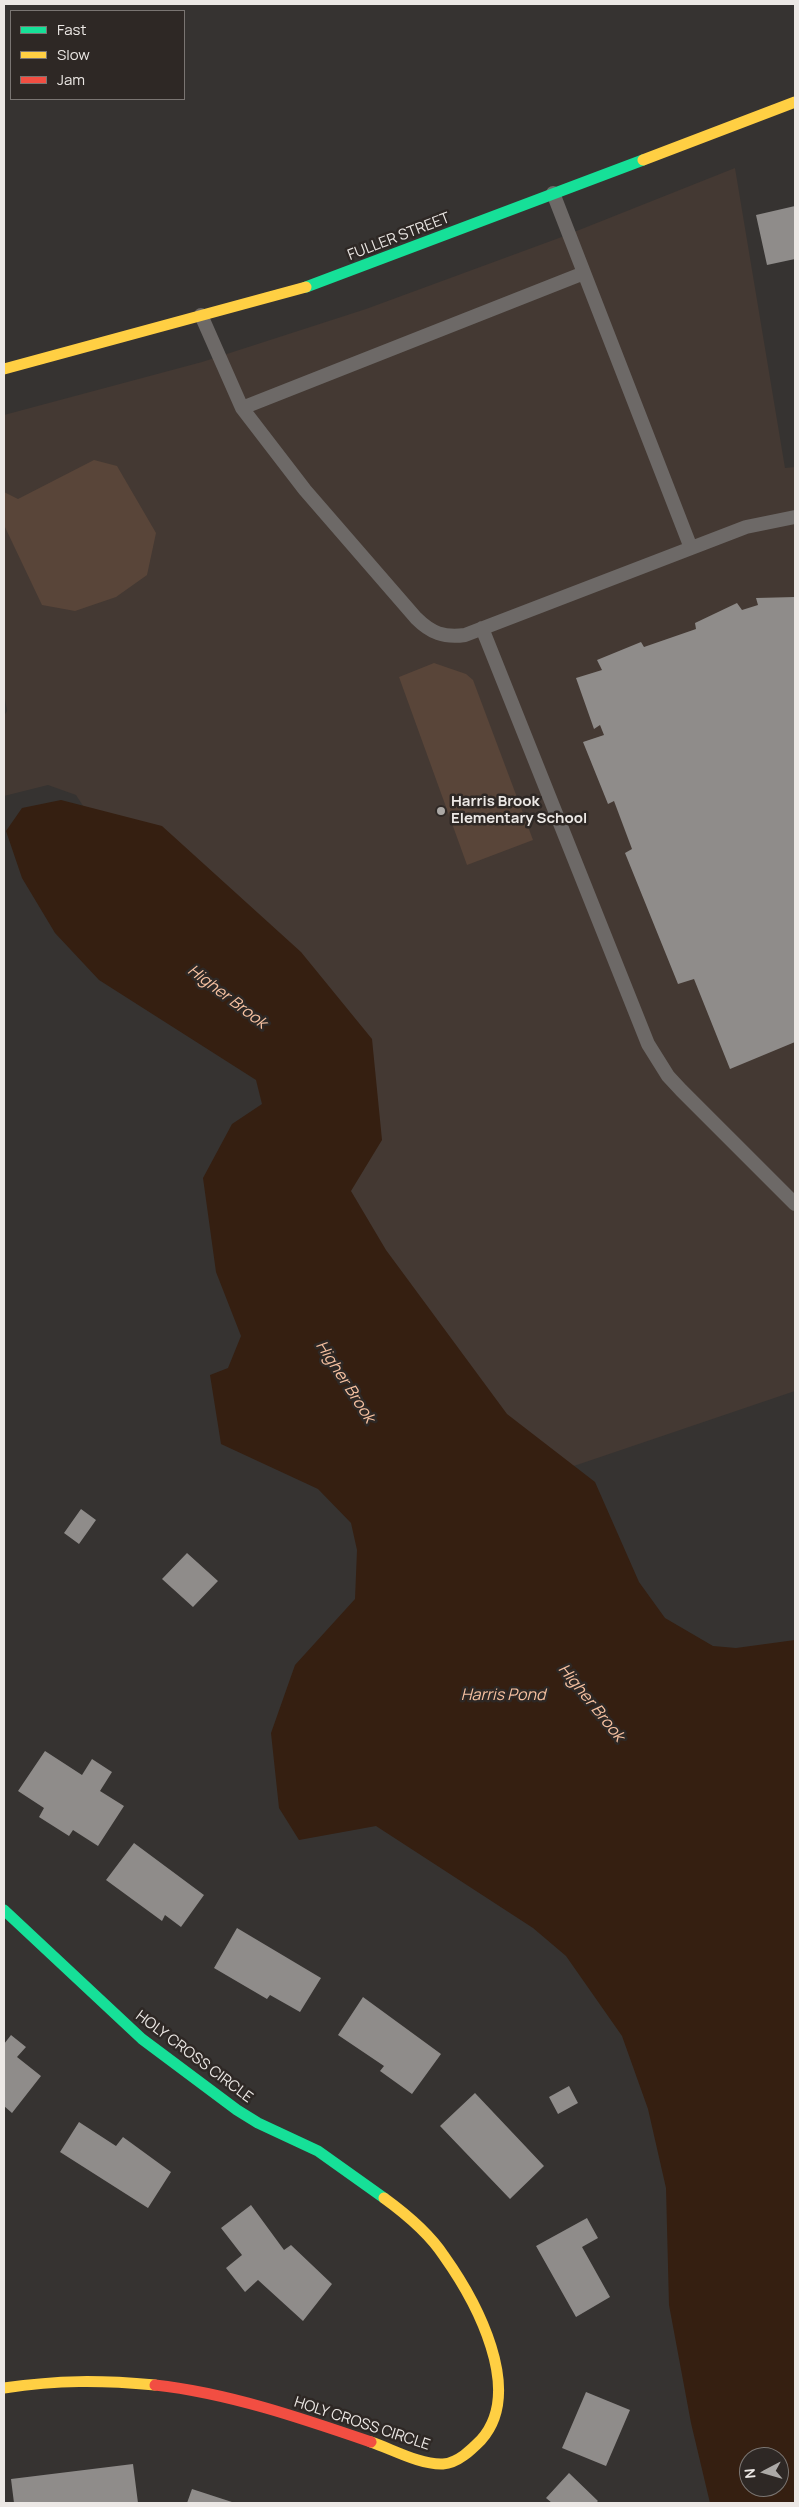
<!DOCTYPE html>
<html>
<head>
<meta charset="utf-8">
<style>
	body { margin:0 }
	#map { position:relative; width:799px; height:2507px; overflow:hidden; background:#363331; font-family:Manrope,sans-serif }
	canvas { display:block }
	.frame { position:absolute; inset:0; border:5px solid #ece8e5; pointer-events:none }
	.legend { position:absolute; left:10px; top:10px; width:175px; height:90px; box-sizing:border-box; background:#2e2825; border:1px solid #7a7572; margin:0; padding:6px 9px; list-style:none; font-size:15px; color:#ece8e5 }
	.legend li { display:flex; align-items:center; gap:10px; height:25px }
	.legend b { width:25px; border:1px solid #7a7572 }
	.north { position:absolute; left:739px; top:2447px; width:50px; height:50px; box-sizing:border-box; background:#2e2825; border:1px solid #7a7572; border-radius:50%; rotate:264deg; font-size:14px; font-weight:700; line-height:20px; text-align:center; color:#ece8e5 }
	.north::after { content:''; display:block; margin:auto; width:18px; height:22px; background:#aca9a6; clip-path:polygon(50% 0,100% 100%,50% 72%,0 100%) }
</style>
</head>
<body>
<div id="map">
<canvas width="799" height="2507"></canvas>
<div class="frame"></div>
<ul class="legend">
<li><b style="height:6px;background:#16e098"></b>Fast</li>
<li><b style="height:6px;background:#ffcf43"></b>Slow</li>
<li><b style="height:6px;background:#f24e42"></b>Jam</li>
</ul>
<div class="north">N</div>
</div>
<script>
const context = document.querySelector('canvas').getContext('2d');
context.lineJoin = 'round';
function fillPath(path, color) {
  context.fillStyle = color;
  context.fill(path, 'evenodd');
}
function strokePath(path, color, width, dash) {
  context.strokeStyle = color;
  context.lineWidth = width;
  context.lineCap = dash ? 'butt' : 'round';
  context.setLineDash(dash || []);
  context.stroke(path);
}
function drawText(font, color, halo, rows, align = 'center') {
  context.font = font + ' Manrope,sans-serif';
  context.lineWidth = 5;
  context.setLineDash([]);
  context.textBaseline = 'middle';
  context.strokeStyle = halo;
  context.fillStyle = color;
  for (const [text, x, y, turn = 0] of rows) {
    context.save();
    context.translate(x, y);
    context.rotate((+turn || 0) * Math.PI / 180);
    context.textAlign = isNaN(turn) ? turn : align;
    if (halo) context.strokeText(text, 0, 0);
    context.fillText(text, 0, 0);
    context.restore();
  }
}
fillPath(new Path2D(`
	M735,168L785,468L795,467V1391L562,1470L522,1434L336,1234L356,1165L96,826L76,795L48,785L4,796V716L7,711L4,693V415L202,362L366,309L559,238Z`), '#443933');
fillPath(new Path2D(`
	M94,460L117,466L156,533L147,575L116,597L75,611L42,605L4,525V492L18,499Z
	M434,663L466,674L473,680L533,840L467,865L399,677Z`), '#594539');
fillPath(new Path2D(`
	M61,800L162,826L301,952L372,1039L382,1140L351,1191L386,1250L507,1414L595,1482L639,1582L665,1618L713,1646L736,1648L795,1640V2503H710L691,2423L669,2305L666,2188L648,2109L622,2036L566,1956L533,1928L376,1826L299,1840L279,1808L271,1733L295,1665L355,1599L357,1550L351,1523L318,1489L221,1444L210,1375L228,1368L241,1336L216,1272L203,1178L232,1124L262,1104L256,1080L99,980L55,933L22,878L6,831L22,808ZM749,2457H779V2487H749Z`), '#351f11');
fillPath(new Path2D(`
	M795,206V259L767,265L756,215Z
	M795,597V1042L730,1069L694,979L678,984L625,853L632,849L614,801L608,804L583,742L604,735L600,725L594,729L576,678L602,670L597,660L641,642L644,647L696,629L695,623L737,603L742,610L758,605L756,598Z
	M81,1509L96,1520L79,1544L64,1533Z
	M187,1553L218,1581L193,1607L162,1579Z
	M45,1751L82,1775L92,1759L112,1772L100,1791L124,1806L98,1846L73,1830L69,1836L39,1817L44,1808L18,1791Z
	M134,1843L204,1895L181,1927L165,1915L162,1921L106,1880Z
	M237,1928L321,1978L300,2012L270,1995L267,1999L214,1968Z
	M363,1997L441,2054L412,2094L380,2071L384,2066L338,2035Z
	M11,2035L26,2047L17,2057L41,2076L12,2113L4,2106V2044Z
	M569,2086L578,2103L558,2114L549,2097Z
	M475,2093L544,2166L510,2199L440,2126Z
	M79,2122L116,2146L123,2137L171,2172L148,2208L60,2152Z
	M251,2205L284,2250L291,2245L332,2284L303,2321L258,2280L245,2292L226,2268L242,2255L221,2228Z
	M587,2218L598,2238L582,2247L610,2297L576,2317L536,2246Z
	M586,2392L630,2410L606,2466L562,2448Z
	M133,2464L138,2503H14L11,2479Z
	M569,2473L598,2501L596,2503H552L546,2498Z
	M192,2489L235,2503H187Z`), '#8f8c8a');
strokePath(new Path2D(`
	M553,193L691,548
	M201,315L242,408L305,490L416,618C431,633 444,638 465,635L746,527L795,517
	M242,408L584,273
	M482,628L648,1044L668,1076L681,1090L795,1204`), '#6d6967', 14);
strokePath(new Path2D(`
	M306,287L643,160
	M4,1910L142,2039L237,2110L258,2123L318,2151L384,2198`), '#16e098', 11);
strokePath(new Path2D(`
	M643,160L795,102
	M4,369L306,287
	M4,2388C59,2380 99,2380 155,2385
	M371,2442C392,2449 420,2465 443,2464C458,2463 471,2450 481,2440C525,2391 476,2301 444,2256C429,2233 406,2214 384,2198`), '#ffcf43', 11);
strokePath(new Path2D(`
	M155,2385C228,2393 301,2418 371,2442`), '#f24e42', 11);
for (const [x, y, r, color] of [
	[441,811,5,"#aca9a6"]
]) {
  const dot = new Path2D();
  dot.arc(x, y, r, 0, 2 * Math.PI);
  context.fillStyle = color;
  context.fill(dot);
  strokePath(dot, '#2e2825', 2);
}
drawText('15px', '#ece8e5', '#2e2825', [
	["FULLER STREET",399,237,-21],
	["HOLY CROSS CIRCLE",194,2057,37],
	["HOLY CROSS CIRCLE",362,2424,18]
]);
drawText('bold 15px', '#ece8e5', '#2e2825', [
	["Harris Brook",451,802],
	["Elementary School",451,819]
], 'left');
drawText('italic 16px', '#f6c1a1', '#2e2825', [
	["Higher Brook",227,997,37],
	["Higher Brook",345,1382,57],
	["Harris Pond",503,1696],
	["Higher Brook",591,1703,51]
]);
</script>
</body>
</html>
